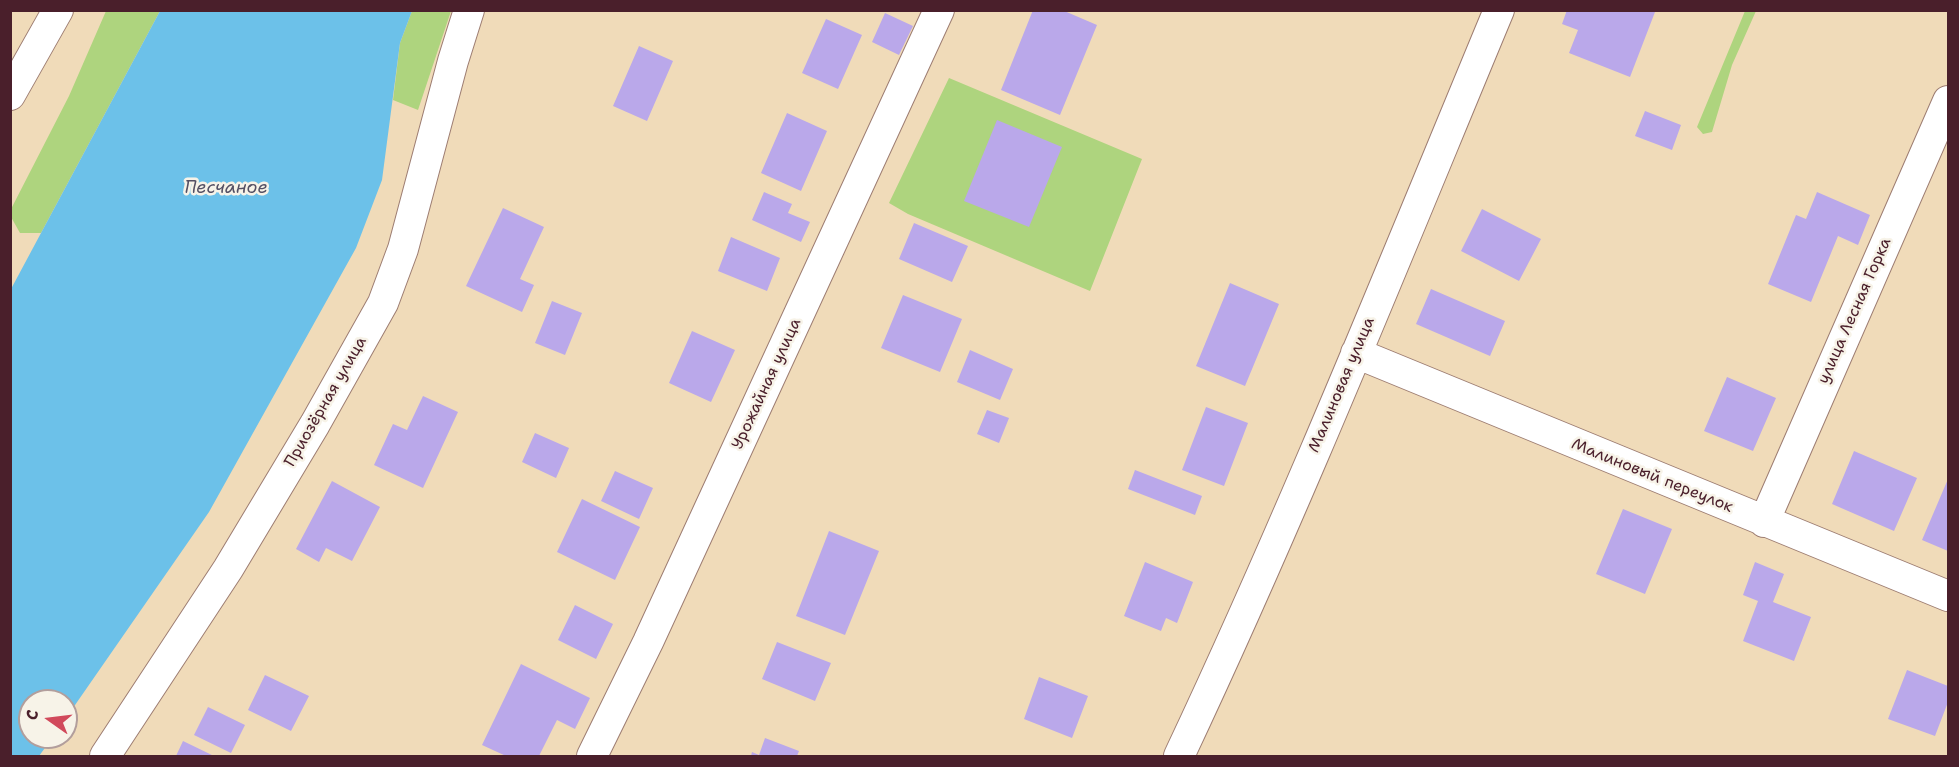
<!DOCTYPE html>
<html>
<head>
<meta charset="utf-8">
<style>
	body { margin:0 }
	#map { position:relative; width:1959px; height:767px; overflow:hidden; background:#f0dbb9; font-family:"Shantell Sans",sans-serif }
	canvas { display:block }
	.frame { position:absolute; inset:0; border:12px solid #4a1f2b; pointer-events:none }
	.north { position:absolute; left:18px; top:689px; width:60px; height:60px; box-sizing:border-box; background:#f7f3e8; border:2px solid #b29e9c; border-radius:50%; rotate:284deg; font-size:16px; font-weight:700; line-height:24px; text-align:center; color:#4a1f2b }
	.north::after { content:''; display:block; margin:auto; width:21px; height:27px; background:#d1495b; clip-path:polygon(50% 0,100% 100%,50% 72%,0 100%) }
</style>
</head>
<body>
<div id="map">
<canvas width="1959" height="767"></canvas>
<div class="frame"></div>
<div class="north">С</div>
</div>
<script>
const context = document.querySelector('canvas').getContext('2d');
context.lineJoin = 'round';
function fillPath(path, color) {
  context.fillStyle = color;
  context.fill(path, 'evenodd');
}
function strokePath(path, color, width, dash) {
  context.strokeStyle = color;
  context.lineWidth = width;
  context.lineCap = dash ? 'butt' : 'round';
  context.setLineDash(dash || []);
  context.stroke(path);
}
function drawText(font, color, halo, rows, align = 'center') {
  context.font = font + ' "Shantell Sans",sans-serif';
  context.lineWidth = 5;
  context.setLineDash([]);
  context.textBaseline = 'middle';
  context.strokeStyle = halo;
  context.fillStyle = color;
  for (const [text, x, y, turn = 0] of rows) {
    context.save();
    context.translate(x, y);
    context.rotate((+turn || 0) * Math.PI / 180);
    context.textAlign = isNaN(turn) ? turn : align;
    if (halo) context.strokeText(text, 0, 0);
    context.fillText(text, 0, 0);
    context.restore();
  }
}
fillPath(new Path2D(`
	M106,11H160L41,233H20L11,217L10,211L69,96Z
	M412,11H451L418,110L393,100L400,43Z
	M1745,11H1756L1732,65L1712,132L1703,134L1697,127Z
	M949,78L1142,159L1090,291L908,214L889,203Z`), '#aed47e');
fillPath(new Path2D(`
	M160,11H412L400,43L382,180L356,248L209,512L66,718V701H30V737H53L39,756H11V289Z`), '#6cc1e9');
fillPath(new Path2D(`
	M1033,10H1062L1097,25L1060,115L1001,90Z
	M1567,10L1655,12L1630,77L1569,53L1578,30L1562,24Z
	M885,13L913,26L899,55L872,42Z
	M826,19L862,35L838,89L802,73Z
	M639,46L673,61L647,121L613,106Z
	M1645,111L1681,125L1672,150L1635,136Z
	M787,113L827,131L801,191L761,173Z
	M997,120L1062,147L1029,227L964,201Z
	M764,192L792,204L788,213L810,222L801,242L752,220Z
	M1817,192L1870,215L1858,245L1838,236L1811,302L1768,284L1796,215L1806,219Z
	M503,208L544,227L520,279L534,285L522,312L466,286Z
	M1482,209L1541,239L1519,281L1461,251Z
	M914,223L968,246L952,282L899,259Z
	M731,237L780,258L767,291L718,271Z
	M1230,283L1279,304L1245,386L1196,366Z
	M1431,289L1505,321L1490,356L1416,324Z
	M903,295L962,319L940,372L881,348Z
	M552,301L582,313L565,355L535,343Z
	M692,331L735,350L711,402L669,383Z
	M970,350L1013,369L1000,400L957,382Z
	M1727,377L1776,398L1753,451L1704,431Z
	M423,396L458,412L423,488L374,465L393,424L407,430Z
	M1206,407L1248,423L1224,486L1182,470Z
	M987,410L1009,418L999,443L977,434Z
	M535,433L569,448L556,478L522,462Z
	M1854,451L1917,478L1894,531L1832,504Z
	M1135,470L1202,496L1195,515L1128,489Z
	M615,471L653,488L639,519L601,501Z
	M1948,479V551L1922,540Z
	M332,481L380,507L352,561L326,548L319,562L296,549Z
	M582,499L640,527L615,580L557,552Z
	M1623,509L1672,529L1645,594L1596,574Z
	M829,531L879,551L845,635L796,616Z
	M1145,562L1193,582L1177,623L1166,618L1161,631L1124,616Z
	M1755,562L1784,574L1773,602L1811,617L1794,661L1743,641L1758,601L1743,595Z
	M575,605L613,624L596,659L558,640Z
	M777,642L831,663L815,701L762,679Z
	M521,664L590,698L575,729L557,720L539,756H506L482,745Z
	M1907,670L1948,686V702L1935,736L1888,719Z
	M265,675L309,696L291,731L248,710Z
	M1039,677L1088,696L1072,738L1024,719Z
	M208,707L245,725L231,753L194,735Z
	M765,738L799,751L797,756H751L752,752L759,755Z
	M183,741L214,756H176Z`), '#baa8ea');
const street = new Path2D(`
	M10,95L58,10
	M1356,353L1948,596
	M1764,522L1948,101
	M105,756L228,569L315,424L383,303L403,249L453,61L469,10
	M592,756L648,642L939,10
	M1179,756C1294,512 1395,260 1499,10`);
strokePath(street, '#9d7d72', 32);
strokePath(street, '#fff', 30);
drawText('16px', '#4a1f2b', '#f7f3e8', [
	["улица Лесная Горка",1855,311,-66],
	["Урожайная улица",767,384,-65],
	["Малиновая улица",1342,385,-67],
	["Приозёрная улица",326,402,-60],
	["Малиновый переулок",1652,476,22]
]);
drawText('italic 18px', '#545064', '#f7f3e8', [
	["Песчаное",226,188]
]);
</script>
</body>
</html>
